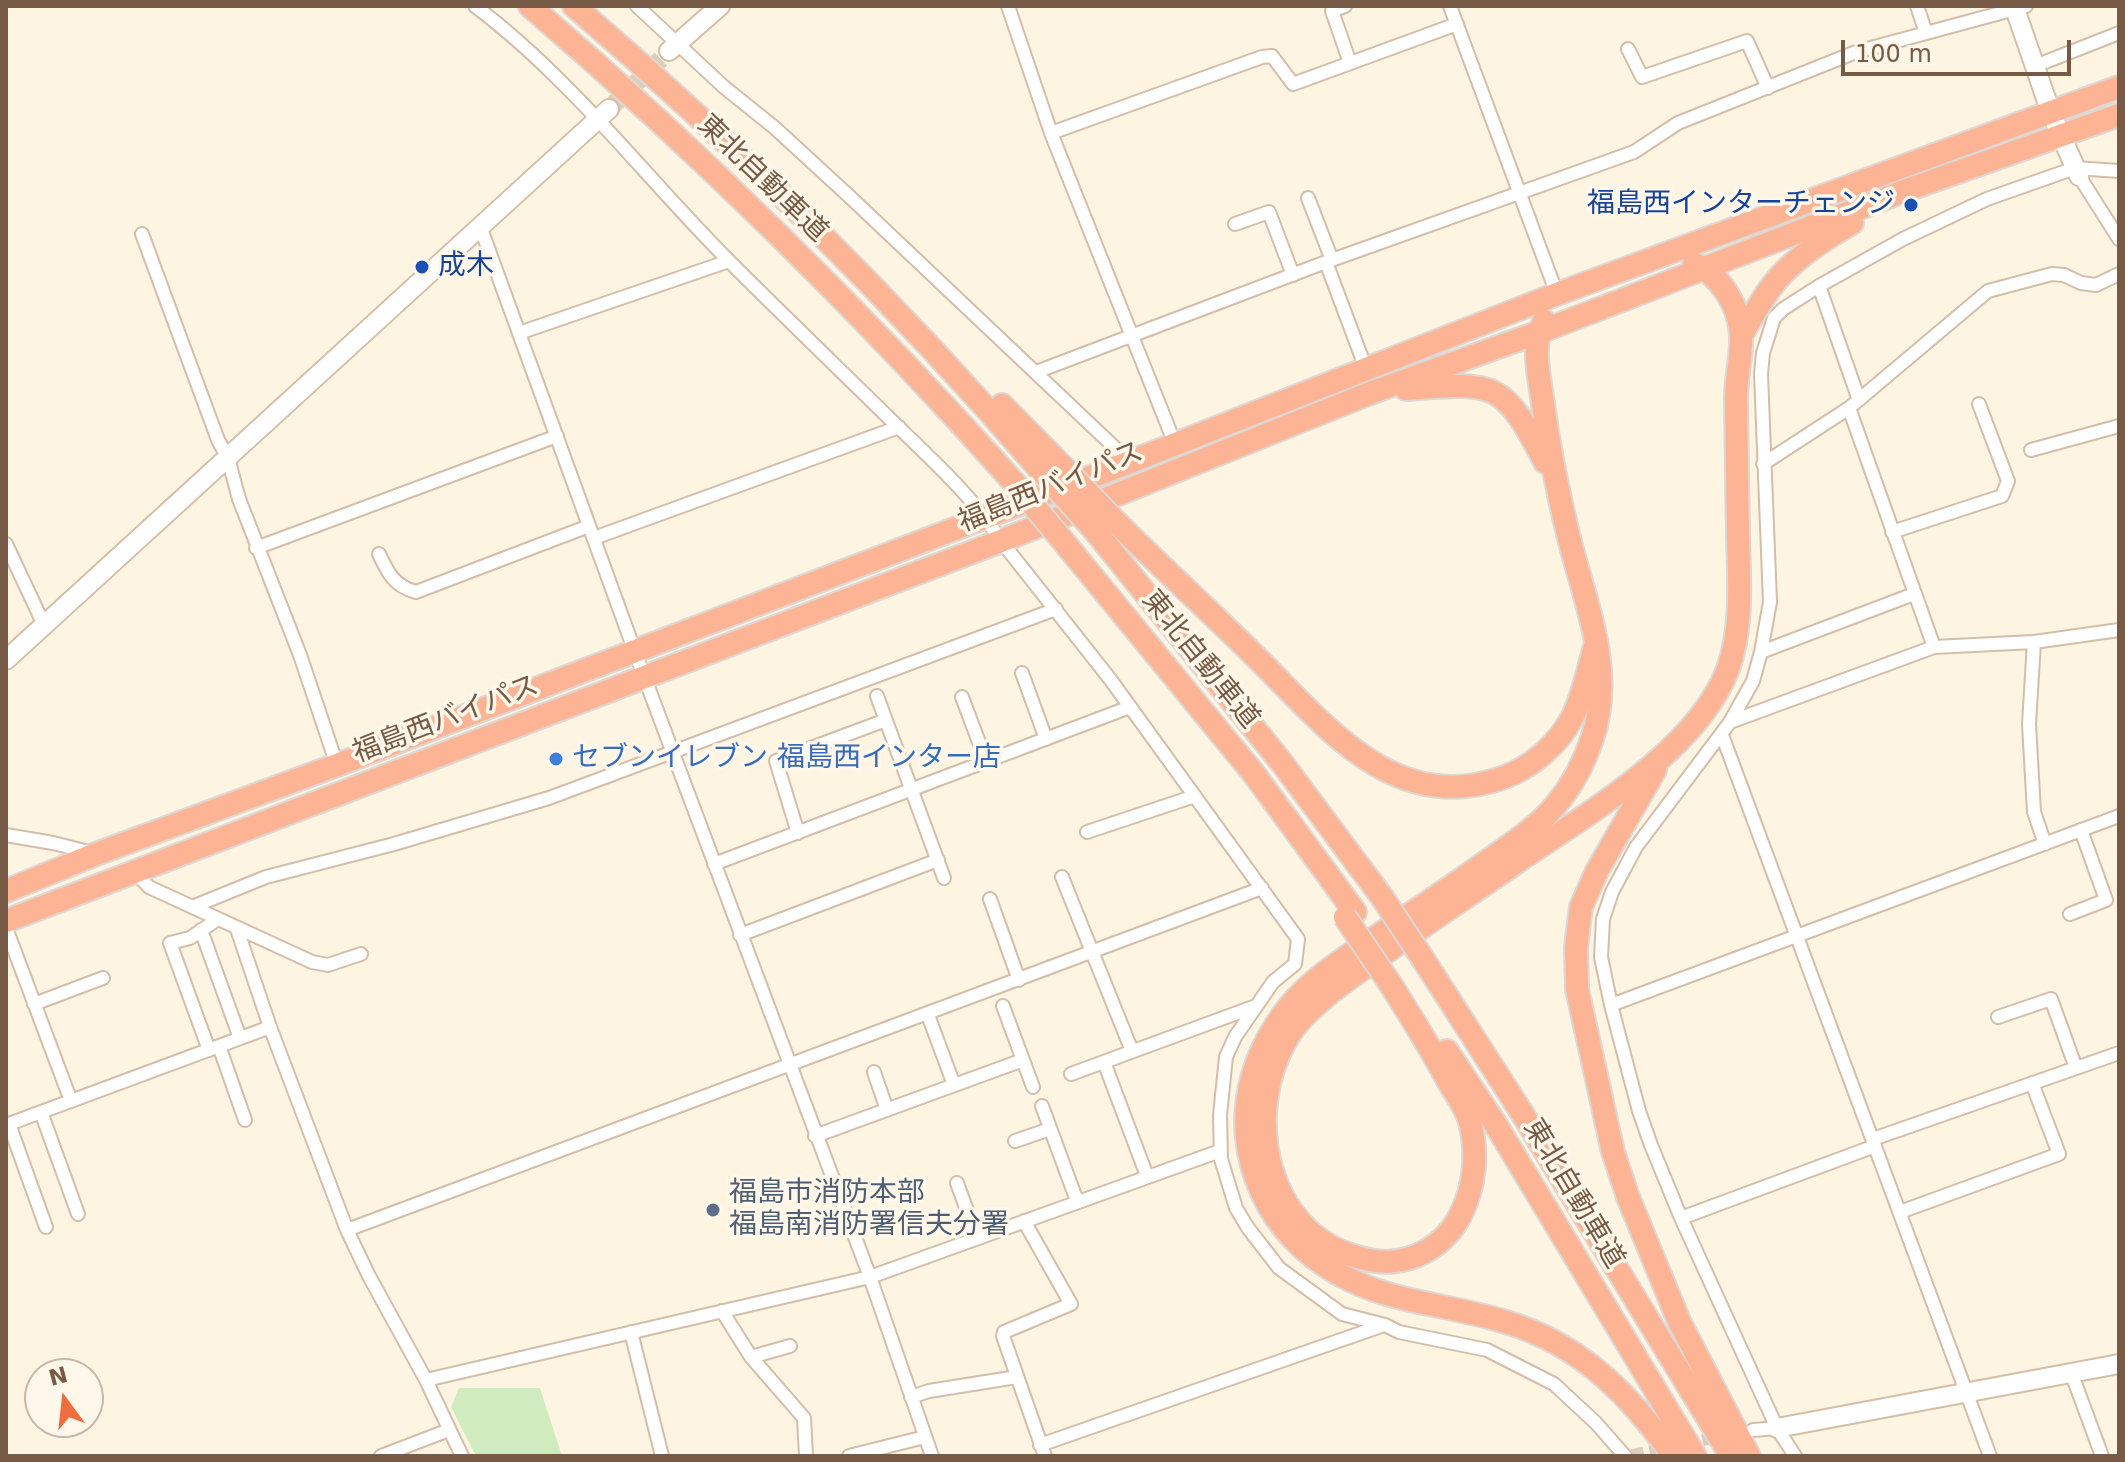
<!DOCTYPE html>
<html>
<head>
<meta charset="utf-8">
<style>
	body { margin:0 }
	#map { position:relative; width:2125px; height:1462px; overflow:hidden; background:#fef4e2; font-family:"DejaVu Sans",sans-serif }
	canvas { display:block }
	.frame { position:absolute; inset:0; border:8px solid #775a46; pointer-events:none }
	.north { position:absolute; left:24px; top:1358px; width:80px; height:80px; box-sizing:border-box; background:#fff7e9; border:2px solid #c9b8a8; border-radius:50%; rotate:345deg; font-size:22px; font-weight:700; line-height:32px; text-align:center; color:#775a46 }
	.north::after { content:''; display:block; margin:auto; width:28px; height:36px; background:#f06d3e; clip-path:polygon(50% 0,100% 100%,50% 72%,0 100%) }
	.scale { position:absolute; left:1841px; top:40px; width:230px; height:36px; box-sizing:border-box; border:4px solid #775a46; border-top:0; padding-left:10px; font-size:24px; line-height:28px; white-space:nowrap; color:#775a46; -webkit-text-stroke:6px #fff7e9; paint-order:stroke }
</style>
</head>
<body>
<div id="map">
<canvas width="2125" height="1462"></canvas>
<div class="frame"></div>
<div class="north">N</div>
<div class="scale">100 m</div>
</div>
<script>
const context = document.querySelector('canvas').getContext('2d');
context.lineJoin = 'round';
function fillPath(path, color) {
  context.fillStyle = color;
  context.fill(path, 'evenodd');
}
function strokePath(path, color, width, dash) {
  context.strokeStyle = color;
  context.lineWidth = width;
  context.lineCap = dash ? 'butt' : 'round';
  context.setLineDash(dash || []);
  context.stroke(path);
}
function drawText(font, color, halo, rows, align = 'center') {
  context.font = font + ' "DejaVu Sans","Noto Sans JP",sans-serif';
  context.lineWidth = 7;
  context.setLineDash([]);
  context.textBaseline = 'middle';
  context.strokeStyle = halo;
  context.fillStyle = color;
  for (const [text, x, y, turn = 0] of rows) {
    context.save();
    context.translate(x, y);
    context.rotate((+turn || 0) * Math.PI / 180);
    context.textAlign = isNaN(turn) ? turn : align;
    if (halo) context.strokeText(text, 0, 0);
    context.fillText(text, 0, 0);
    context.restore();
  }
}
fillPath(new Path2D(`
	M459,1388H540L562,1456H476L451,1407Z`), '#d0ecbf');
strokePath(new Path2D(`
	M1632,1455L1722,1436`), '#dccebb', 12, [12, 6]);
strokePath(new Path2D(`
	M609,109L669,51`), '#dccebb', 18, [18, 9]);
const street = new Path2D(`
	M475,6C572,79 646,178 731,263C784,316 838,368 891,420C930,458 972,495 1001,541L1110,679L1298,939L1295,964L1273,982L1235,1037L1226,1057L1220,1115L1221,1159L1236,1208L1248,1228L1279,1268L1342,1314L1385,1325L1399,1332L1487,1350L1554,1384L1596,1423L1625,1456
	M637,6L724,87L775,128L850,197L1130,462
	M1008,6L1051,133L1175,444
	M1345,6L1332,11L1350,63
	M1450,6L1557,294
	M1917,6L1926,33
	M1628,49L1642,77L1747,41L1768,88
	M2035,66L2119,33
	M1051,133L1262,57L1272,56L1293,84L1457,24
	M2079,176L2119,239
	M1308,198L1332,260
	M1235,224L1269,212L1293,275
	M480,226L635,652L870,1277L932,1456
	M142,234L218,440L228,458L239,499L300,655L337,765
	M1326,262L1366,369
	M1819,286L1859,400
	M519,333L729,261
	M1036,372L1326,262L1634,152L1678,123L1856,52L2026,6
	M1849,408L1934,647
	M2031,450L2119,426
	M1763,464L1849,408L1988,291L2052,274L2064,275L2081,283L2096,285L2119,274
	M1892,532L2002,496L2008,481L1979,404
	M594,538L899,427
	M6,544L44,625
	M256,548L557,436
	M379,554C388,573 394,586 416,592L589,526
	M2034,642L2029,724L2034,812L2045,844
	M1761,652L1914,594
	M1022,673L1046,739
	M877,696L944,878
	M962,697L986,761
	M1730,722L1934,647L2034,642L2119,630
	M1722,735L1990,1456
	M1087,832L1195,796
	M798,833L776,761L886,720
	M6,835L53,843L93,853
	M714,864L1130,707
	M134,871L149,887L312,962L328,965L361,954
	M1062,877L1132,1051
	M990,899L1019,980
	M192,907L266,877L394,844L549,798L1056,609
	M2070,914L2106,900L2081,830
	M6,928L71,1101
	M237,929L270,1027L347,1230L369,1276L426,1380L462,1456
	M201,930L240,1038
	M740,935L938,860
	M34,1004L103,978
	M1611,1005L2119,816
	M1003,1006L1033,1087
	M928,1015L954,1085
	M1998,1017L2051,999L2076,1068
	M219,1046L245,1120
	M209,1050L170,943L190,938L218,919
	M1104,1062L1147,1176
	M874,1072L887,1110
	M1071,1074L1256,1006
	M1042,1106L1077,1201
	M41,1112L78,1214
	M9,1124L46,1227
	M6,1125L270,1027
	M815,1136L1023,1060
	M1873,1139L2119,1053
	M1015,1141L1050,1129
	M957,1183L977,1238
	M1900,1212L2059,1154L2032,1083
	M1681,1218L1875,1146
	M1024,1221L1071,1304L1004,1332L1003,1336L1045,1456
	M347,1230L1262,888
	M722,1311L751,1357L804,1418L806,1456
	M631,1332L662,1456
	M751,1357L790,1346
	M2071,1372L2102,1456
	M426,1380L870,1277L1220,1151
	M911,1397L929,1391L1017,1377
	M1753,1430L1777,1428
	M1040,1445L1384,1325
	M381,1456L449,1430
	M849,1456L925,1437
	M1795,1456L1777,1428L1681,1218L1651,1145L1639,1111L1611,1005L1601,957L1603,919L1612,892L1627,864L1636,847L1730,722L1753,681L1761,652L1770,602L1761,374L1763,353L1774,318L1783,309L1819,286L1903,239L1987,199L2075,168L2119,171`);
const secondary = new Path2D(`
	M2014,6L2051,113L2079,176
	M669,51L720,6
	M6,660L609,109
	M1777,1428L2119,1364`);
const highway = new Path2D(`
	M530,6C703,155 866,316 1018,487
	M574,6C742,150 899,306 1043,473
	M1544,321C1532,344 1538,371 1542,397C1548,443 1557,489 1568,534C1584,601 1616,670 1592,739C1584,763 1571,787 1555,806C1536,828 1512,844 1489,860C1449,889 1408,916 1367,943C1339,962 1310,981 1289,1007C1256,1049 1239,1099 1249,1152C1265,1232 1326,1280 1402,1298C1456,1311 1509,1316 1558,1344C1607,1371 1641,1412 1674,1456
	M1741,336C1751,319 1760,302 1772,286C1791,260 1824,239 1852,223
	M1406,389C1495,382 1503,380 1545,462
	M1002,405L1061,465
	M1113,519C1162,568 1213,614 1262,663C1328,729 1396,815 1502,778C1531,768 1559,744 1573,716C1584,694 1588,669 1595,647
	M1097,533L1282,763L1382,897
	M1068,547L1254,774L1355,912
	M1655,770L1597,871L1581,907L1576,947L1577,989L1613,1152L1628,1197L1679,1321L1749,1456
	M6,891L96,854L337,765L1130,462L1557,294L2119,87
	M6,921L1001,541L1373,392L1537,333L1904,191L2119,115
	M1423,959L1522,1113L1731,1456
	M1391,985C1412,1018 1432,1051 1450,1084C1457,1096 1467,1109 1470,1122C1478,1153 1475,1187 1460,1216C1450,1235 1435,1248 1416,1256C1395,1264 1378,1263 1357,1257C1265,1232 1243,1114 1286,1040C1297,1020 1315,1006 1332,991C1393,945 1458,903 1521,859C1589,813 1698,749 1728,669C1743,627 1739,579 1738,536C1737,491 1737,447 1736,402C1735,380 1742,358 1741,336C1740,307 1720,274 1694,264
	M1447,1051L1496,1125L1695,1456`);
strokePath(street, '#d2beaa', 16);
strokePath(secondary, '#d5bea7', 22);
strokePath(highway, '#ded7d3', 26);
strokePath(street, '#fff', 12);
strokePath(secondary, '#fff', 18);
strokePath(highway, '#fcb494', 22);
const highwayBridge = new Path2D(`
	M1061,465L1113,519
	M1043,473L1097,533
	M1018,487L1068,547
	M1382,897L1423,959
	M1345,917L1391,985`);
strokePath(highwayBridge, '#ded7d3', 26, []);
strokePath(highwayBridge, '#fcb494', 22);
for (const [x, y, r, color] of [
	[1911,205,8,"#1a4fb4"],
	[422,267,8,"#1a4fb4"],
	[556,759,8,"#3f7fe0"],
	[713,1210,8,"#5c6f8a"]
]) {
  const dot = new Path2D();
  dot.arc(x, y, r, 0, 2 * Math.PI);
  context.fillStyle = color;
  context.fill(dot);
  strokePath(dot, '#fff7e9', 3);
}
drawText('28px', '#775a46', '#fff7e9', [
	["東北自動車道",762,179,44],
	["福島西バイパス",1051,488,-22],
	["東北自動車道",1200,660,51],
	["福島西バイパス",446,720,-21],
	["東北自動車道",1573,1194,59]
]);
drawText('28px', '#164399', '#fff7e9', [
	["福島西インターチェンジ",1895,205],
	["成木",438,267,"left"]
], 'right');
drawText('28px', '#366cbe', '#fff7e9', [
	["セブンイレブン 福島西インター店",572,759]
], 'left');
drawText('28px', '#4e5e75', '#fff7e9', [
	["福島市消防本部",729,1194],
	["福島南消防署信夫分署",729,1226]
], 'left');
</script>
</body>
</html>
